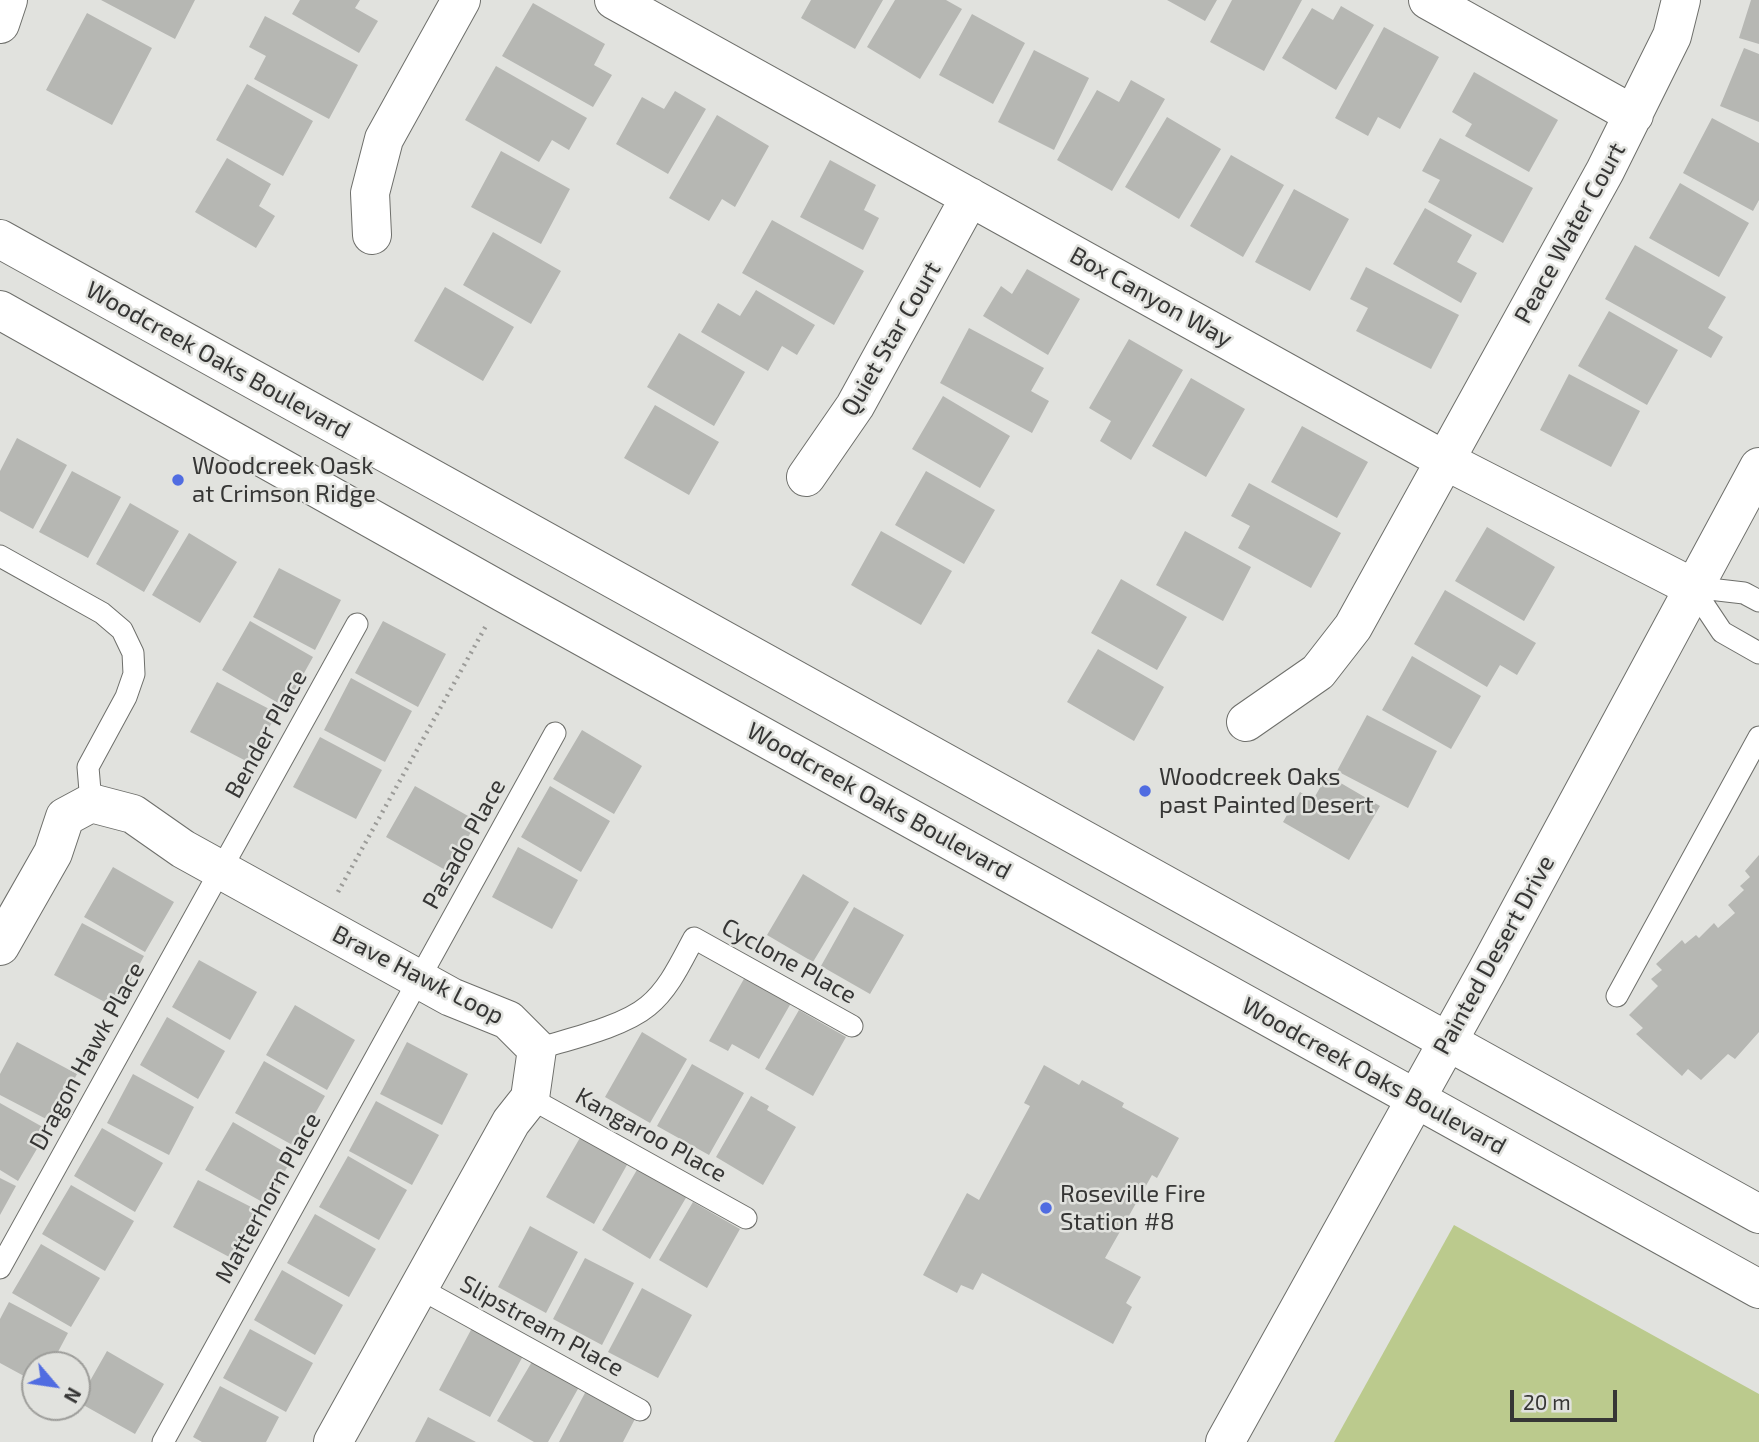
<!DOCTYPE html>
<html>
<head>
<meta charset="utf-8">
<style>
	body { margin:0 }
	#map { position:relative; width:1759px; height:1442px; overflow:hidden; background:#e1e2de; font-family:"Exo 2",sans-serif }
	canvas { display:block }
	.north { position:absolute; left:21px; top:1351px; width:70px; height:70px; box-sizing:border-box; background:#e1e2de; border:2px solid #9d9d9a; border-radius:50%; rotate:119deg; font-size:19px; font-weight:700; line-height:28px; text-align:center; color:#363635 }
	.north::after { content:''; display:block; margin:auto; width:24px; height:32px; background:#506ce1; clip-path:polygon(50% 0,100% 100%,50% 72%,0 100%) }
	.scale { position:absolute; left:1510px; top:1390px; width:107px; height:32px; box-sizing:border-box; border:4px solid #363635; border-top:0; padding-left:9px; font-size:21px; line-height:24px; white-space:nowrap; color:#363635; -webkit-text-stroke:5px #e1e2de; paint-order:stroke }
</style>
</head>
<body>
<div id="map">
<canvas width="1759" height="1442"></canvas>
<div class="north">N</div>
<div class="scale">20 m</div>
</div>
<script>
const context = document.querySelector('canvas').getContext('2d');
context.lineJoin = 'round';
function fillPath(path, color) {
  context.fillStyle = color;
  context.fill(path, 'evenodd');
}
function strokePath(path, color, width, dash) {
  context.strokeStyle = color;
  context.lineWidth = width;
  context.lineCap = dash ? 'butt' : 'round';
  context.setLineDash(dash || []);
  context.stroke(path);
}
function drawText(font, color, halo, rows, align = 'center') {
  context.font = font + ' "Exo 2",sans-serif';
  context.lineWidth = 5;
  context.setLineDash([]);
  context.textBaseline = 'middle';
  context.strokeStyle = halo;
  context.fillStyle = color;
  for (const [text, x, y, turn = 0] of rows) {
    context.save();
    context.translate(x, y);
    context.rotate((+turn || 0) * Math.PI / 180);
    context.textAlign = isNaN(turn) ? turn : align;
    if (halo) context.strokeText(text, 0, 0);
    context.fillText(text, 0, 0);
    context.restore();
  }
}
fillPath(new Path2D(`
	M1454,1225L1759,1394V1442H1334Z`), '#bbca8d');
fillPath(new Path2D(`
	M101,0H195L175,39Z
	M300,0H360L355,8L378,21L359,53L292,14Z
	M811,0H883L855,49L801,18Z
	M895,0H946L962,9L920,79L867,47Z
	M1167,0H1217L1205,21Z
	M1232,0H1302L1264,71L1210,42Z
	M1751,0H1759V44L1739,38Z
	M533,3L605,44L594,65L612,75L593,107L502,56Z
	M1341,6L1374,25L1336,90L1282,58L1312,8L1333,20Z
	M87,13L152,48L112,125L46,90Z
	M972,14L1025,43L993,104L939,75Z
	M265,16L358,65L329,119L254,79L266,56L249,47Z
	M1384,27L1439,57L1400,129L1378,117L1368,136L1335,118Z
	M1744,48L1759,54V122L1720,106Z
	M1034,50L1089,78L1054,150L998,122Z
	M496,66L587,118L569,150L552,140L539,162L465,120Z
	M1474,72L1558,120L1529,172L1465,136L1472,124L1452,112Z
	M1131,80L1165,99L1112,191L1057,160L1097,90L1119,102Z
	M247,84L313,121L283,176L216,140Z
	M675,91L706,109L668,174L616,144L642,97L664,109Z
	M717,115L769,146L735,207L722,199L709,221L669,198Z
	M1167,117L1221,149L1179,219L1125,187Z
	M1712,118L1759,143V200L1753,211L1683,173Z
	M1440,138L1533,188L1503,243L1428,202L1440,180L1422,171Z
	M501,151L570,189L541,244L471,207Z
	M1231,155L1284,185L1243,257L1190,226Z
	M227,158L271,184L259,206L275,216L256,248L195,212Z
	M830,160L876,185L864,210L879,218L863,250L800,217Z
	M1680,183L1749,223L1719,277L1649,238Z
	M1294,189L1349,219L1310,291L1255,262Z
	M1425,208L1472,235L1457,262L1477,273L1461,303L1393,264Z
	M772,220L864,271L834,325L742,273Z
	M493,232L561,271L531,324L463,285Z
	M1635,245L1726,297L1708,328L1723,337L1711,358L1605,299Z
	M1366,267L1459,315L1431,369L1356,331L1368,308L1350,299Z
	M1027,269L1080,299L1048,355L983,316L1001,286L1012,294Z
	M445,287L514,327L483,381L414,341Z
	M756,290L815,325L797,355L782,346L768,371L701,332L718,303L740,316Z
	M1609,311L1678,350L1647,405L1578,366Z
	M969,328L1044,368L1031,391L1049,401L1032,433L940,383Z
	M679,333L745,372L714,426L647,387Z
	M1129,339L1183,370L1131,460L1100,441L1111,421L1089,408Z
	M1569,374L1640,411L1611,467L1540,430Z
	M1191,378L1245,409L1206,477L1152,446Z
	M943,396L1010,436L980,488L912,449Z
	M655,405L719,442L689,495L624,458Z
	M1302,426L1368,462L1337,518L1271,482Z
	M17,438L67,465L33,529L0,511V471Z
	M72,471L121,497L88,558L39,532Z
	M926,471L995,510L964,564L895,525Z
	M1249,483L1341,533L1311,588L1238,548L1250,526L1231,516Z
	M130,503L179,531L144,592L96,564Z
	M1487,527L1555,567L1524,621L1455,581Z
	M881,531L952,571L921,625L851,585Z
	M1185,531L1251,567L1223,621L1156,585Z
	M189,533L237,562L200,623L152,595Z
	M279,568L341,600L315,650L253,617Z
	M1121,579L1187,617L1157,670L1091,633Z
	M1445,590L1536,643L1517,675L1500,665L1487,687L1414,644Z
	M250,621L313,657L285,707L222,670Z
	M383,621L446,654L418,707L355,673Z
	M1098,649L1164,687L1134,741L1067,702Z
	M1412,656L1481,696L1451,749L1382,710Z
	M351,678L412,711L385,762L324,730Z
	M217,682L277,713L250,763L190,732Z
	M1367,715L1437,751L1408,808L1337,771Z
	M582,730L642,766L614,814L553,779Z
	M320,737L382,770L356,819L293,787Z
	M1327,775L1380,806L1349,860L1283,822L1300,792L1313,800Z
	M415,786L477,821L449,872L386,837Z
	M550,786L610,821L581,872L521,837Z
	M518,847L578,880L552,929L492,897Z
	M1759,855V1032L1735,1059L1728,1054L1701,1080L1688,1069L1682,1076L1636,1034L1643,1028L1629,1015L1658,986L1651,979L1662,970L1656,964L1682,940L1685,944L1696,935L1699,938L1714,923L1718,928L1735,913L1728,905L1744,890L1740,886L1750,877L1745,871Z
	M113,867L174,902L145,952L84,917Z
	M803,874L849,902L813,962L767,935Z
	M854,907L904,935L870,994L821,966Z
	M82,923L144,956L116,1008L54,975Z
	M199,960L257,992L230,1040L172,1007Z
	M745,977L791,1003L759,1059L732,1044L728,1051L709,1041Z
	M295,1005L355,1040L327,1090L266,1055Z
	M799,1010L846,1037L813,1096L765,1069Z
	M167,1017L225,1051L198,1099L140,1065Z
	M642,1032L687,1059L650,1123L605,1097Z
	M17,1042L77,1074L52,1122L0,1095V1074Z
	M407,1042L468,1074L442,1125L380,1094Z
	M264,1061L325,1096L296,1147L235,1113Z
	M692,1064L744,1093L709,1155L657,1126Z
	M1044,1065L1079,1085L1082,1080L1124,1103L1122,1107L1179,1138L1157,1178L1152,1175L1105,1258L1141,1277L1126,1303L1132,1307L1113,1344L982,1273L973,1290L961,1285L957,1293L923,1275L967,1193L979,1200L1030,1106L1024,1103Z
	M133,1074L194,1107L169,1155L107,1123Z
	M751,1096L769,1106L767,1110L796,1127L763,1185L716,1157Z
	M376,1101L439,1135L412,1185L349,1151Z
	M0,1103L48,1130L18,1181L0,1170Z
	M233,1122L293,1157L266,1204L205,1170Z
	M102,1128L163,1163L135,1212L74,1176Z
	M581,1136L628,1163L594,1224L546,1197Z
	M348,1156L407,1190L379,1240L319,1207Z
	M638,1168L687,1196L650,1259L602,1230Z
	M0,1178L16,1186L0,1215Z
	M198,1180L259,1211L233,1259L173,1227Z
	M71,1185L134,1221L105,1271L42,1234Z
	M693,1202L740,1229L707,1288L659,1260Z
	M315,1214L376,1249L349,1297L287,1263Z
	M530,1226L578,1252L546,1313L498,1287Z
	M41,1244L100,1278L71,1327L12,1293Z
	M585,1258L634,1283L602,1345L553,1319Z
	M282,1270L343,1305L315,1355L254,1320Z
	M642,1288L692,1315L658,1378L608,1352Z
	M9,1302L68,1333L51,1365H35V1382L0,1363V1319Z
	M472,1328L523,1356L490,1417L439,1390Z
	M250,1329L313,1363L286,1412L223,1378Z
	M107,1351L164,1384L135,1434L78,1402Z
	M533,1360L579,1387L548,1442H534L497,1421Z
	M220,1386L279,1417L266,1442H202L193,1437Z
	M586,1391L636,1417L623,1442H559Z
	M428,1417L476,1442H415Z`), '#b6b7b3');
const service = new Path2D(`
	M0,556L102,613L122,630L133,653L134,674L126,697L88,767L91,803
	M1692,587L1722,632L1759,653
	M1692,587L1744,593L1759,601
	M1617,996L1759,737
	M537,1049C569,1039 623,1027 648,1006C669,989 681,962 694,938L852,1026
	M530,1098L746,1218
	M0,1268L357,624
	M419,1288L640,1410
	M163,1442L555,733`);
const minor = new Path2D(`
	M614,0L1446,461L1692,587
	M1428,0L1634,115
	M0,24L8,0
	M372,235L370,193L384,139L461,0
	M806,477L855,406L970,197
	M1246,722L1318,672L1353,627L1605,171L1672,36L1681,0
	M0,946L53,853L65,817L91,803L133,814L183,849L451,997L508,1020L537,1049L530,1098L511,1122L333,1442`);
const tertiary = new Path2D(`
	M1225,1442L1487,971L1759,467`);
const secondary = new Path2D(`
	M0,239L1759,1214
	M0,310L504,593L1759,1289`);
strokePath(service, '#6e6f6b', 23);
strokePath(minor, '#6e6f6b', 40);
strokePath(tertiary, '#6e6f6b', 40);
strokePath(secondary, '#6e6f6b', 40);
strokePath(new Path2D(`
	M338,892L487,624`), '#9b9b98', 4.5, [2, 5]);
strokePath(service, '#fff', 21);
strokePath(minor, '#fff', 38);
strokePath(tertiary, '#fff', 38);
strokePath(secondary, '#fff', 38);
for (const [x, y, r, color] of [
	[178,480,7,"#506ce1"],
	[1145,791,7,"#506ce1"],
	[1046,1208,7,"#506ce1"]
]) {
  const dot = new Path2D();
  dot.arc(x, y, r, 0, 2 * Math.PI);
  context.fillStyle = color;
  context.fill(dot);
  strokePath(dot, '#e1e2de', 2.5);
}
drawText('24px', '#363635', '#e1e2de', [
	["Peace Water Court",1570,233,-61],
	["Box Canyon Way",1151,297,29],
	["Quiet Star Court",891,339,-60],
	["Woodcreek Oaks Boulevard",218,360,29],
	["Bender Place",266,734,-61],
	["Woodcreek Oaks Boulevard",879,801,29],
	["Pasado Place",464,844,-61],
	["Painted Desert Drive",1494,955,-61],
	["Cyclone Place",789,961,29],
	["Brave Hawk Loop",418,975,27],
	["Dragon Hawk Place",87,1056,-61],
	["Woodcreek Oaks Boulevard",1374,1076,29],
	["Kangaroo Place",651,1135,29],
	["Matterhorn Place",268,1198,-61],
	["Slipstream Place",542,1326,29]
]);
drawText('24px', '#363635', '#e1e2de', [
	["Woodcreek Oask",192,466],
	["at Crimson Ridge",192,494],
	["Woodcreek Oaks",1159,777],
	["past Painted Desert",1159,805],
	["Roseville Fire",1060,1194],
	["Station #8",1060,1222]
], 'left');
</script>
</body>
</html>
